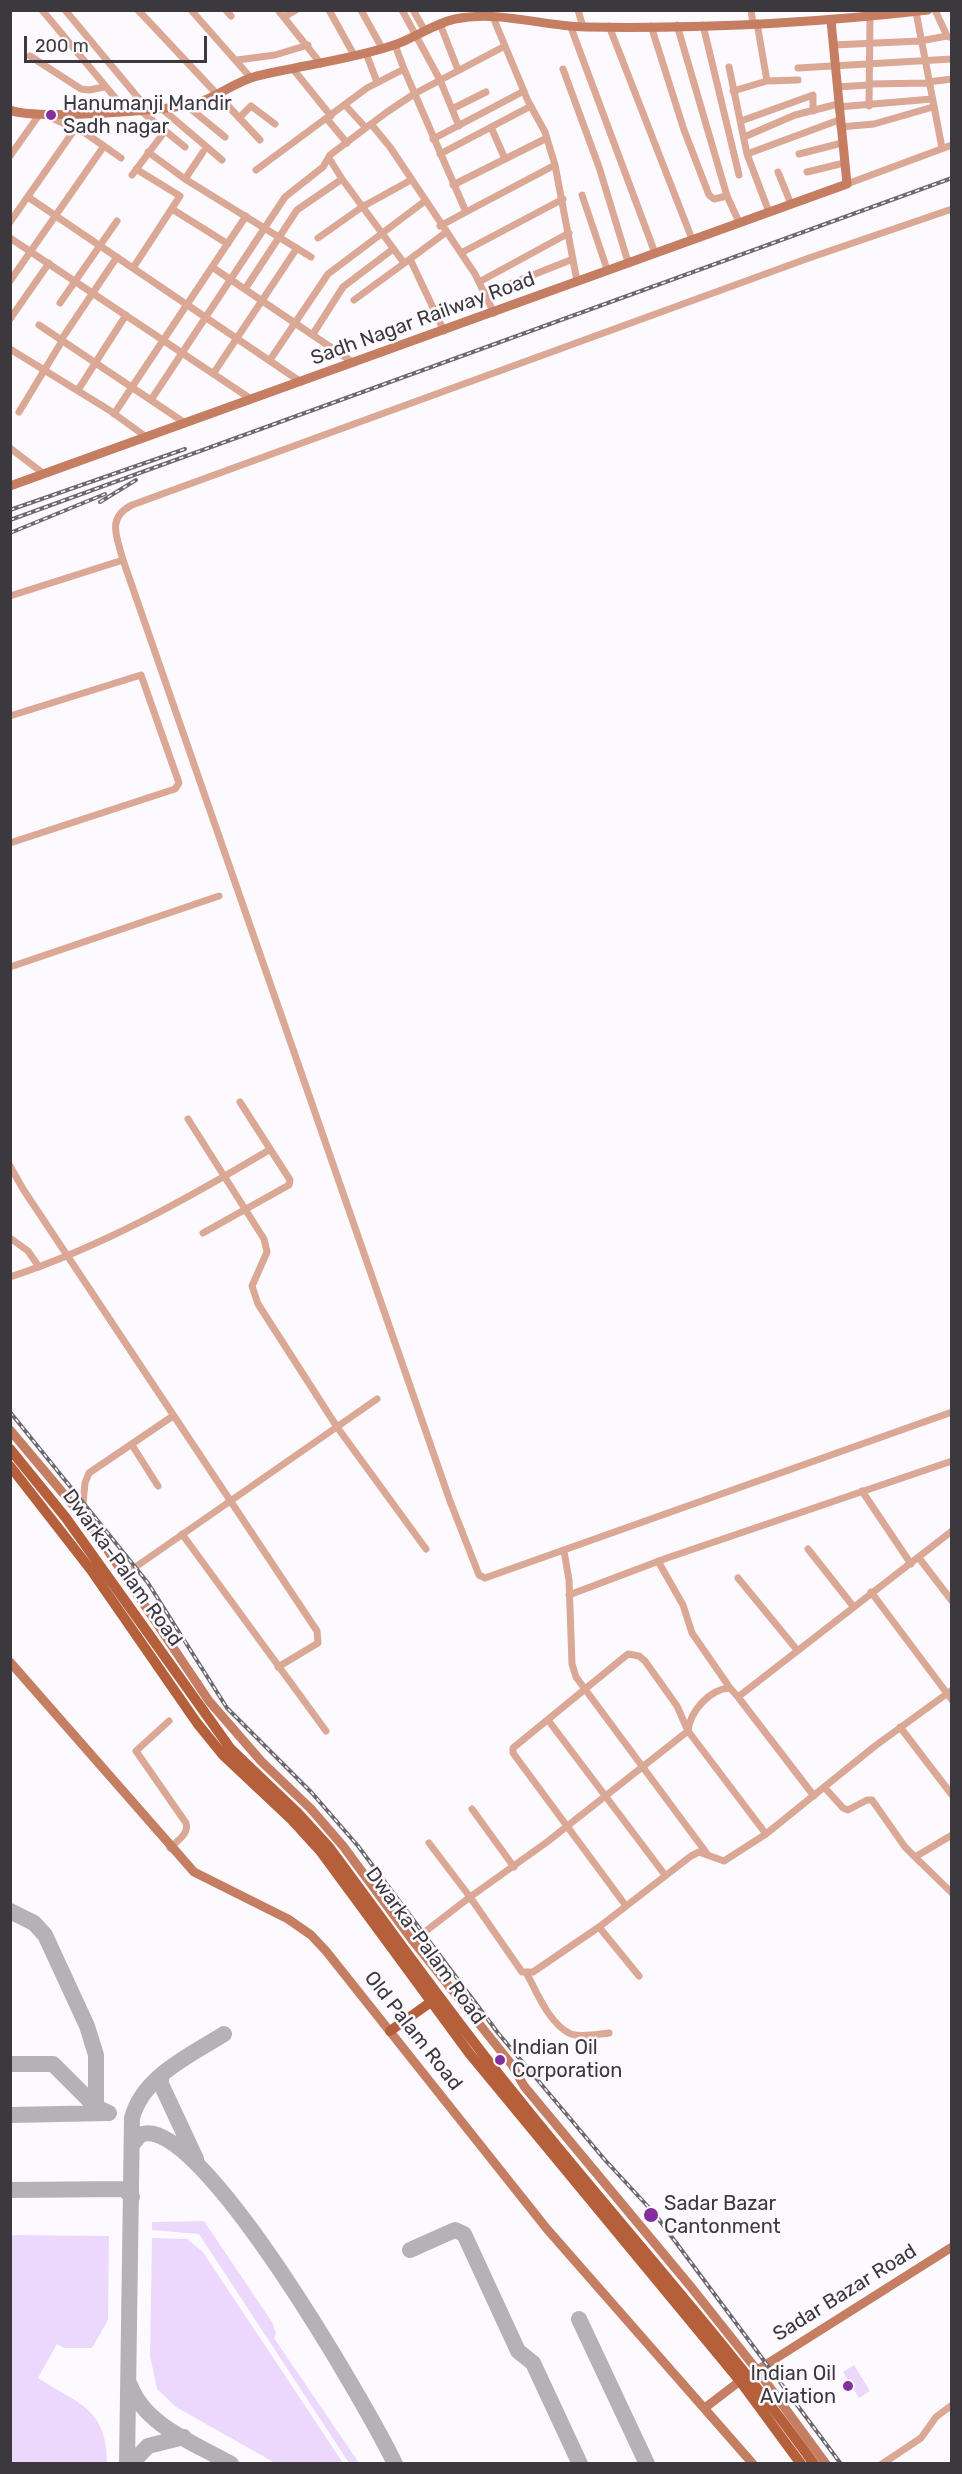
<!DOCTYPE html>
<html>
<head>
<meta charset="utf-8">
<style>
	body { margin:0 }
	#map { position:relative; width:962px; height:2474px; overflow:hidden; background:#fdfaff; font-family:Rubik,sans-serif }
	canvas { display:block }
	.frame { position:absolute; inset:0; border:12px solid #3b393d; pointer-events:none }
	.scale { position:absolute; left:24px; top:36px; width:183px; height:27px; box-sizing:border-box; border:3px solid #3b393d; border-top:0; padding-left:8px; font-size:18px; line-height:21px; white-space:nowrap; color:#3b393d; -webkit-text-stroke:4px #fdfaff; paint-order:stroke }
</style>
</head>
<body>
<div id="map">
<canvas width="962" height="2474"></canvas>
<div class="frame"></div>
<div class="scale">200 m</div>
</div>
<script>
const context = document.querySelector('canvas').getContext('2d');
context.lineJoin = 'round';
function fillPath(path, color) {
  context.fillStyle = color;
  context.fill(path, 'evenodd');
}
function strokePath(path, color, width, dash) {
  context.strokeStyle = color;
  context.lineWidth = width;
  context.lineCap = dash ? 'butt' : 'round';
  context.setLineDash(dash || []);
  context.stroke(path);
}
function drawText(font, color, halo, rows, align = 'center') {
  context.font = font + ' Rubik,sans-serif';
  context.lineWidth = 5;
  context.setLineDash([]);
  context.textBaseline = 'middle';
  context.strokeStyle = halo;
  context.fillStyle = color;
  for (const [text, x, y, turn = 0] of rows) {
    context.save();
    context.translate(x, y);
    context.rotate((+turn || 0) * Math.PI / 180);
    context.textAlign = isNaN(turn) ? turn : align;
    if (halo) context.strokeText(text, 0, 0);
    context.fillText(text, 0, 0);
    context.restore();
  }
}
fillPath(new Path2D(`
	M204,2221L272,2322L276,2334L274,2338L359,2463H349L199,2234L152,2230V2222Z
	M11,2235L109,2236L108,2320L92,2348H64L57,2344L38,2378C77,2404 107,2407 107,2463H11Z
	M152,2238L187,2239L203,2252L343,2463H275L176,2407L157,2389L150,2356Z
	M854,2365L870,2391L859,2398L843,2372Z`), '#ecd8fc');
strokePath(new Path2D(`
	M10,1911L34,1923L45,1935L87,2026L96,2055V2107L109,2113
	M10,2064H53L96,2107
	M161,2075V2084L196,2159
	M10,2115L108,2113
	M132,2145L140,2135C197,2107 372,2415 395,2464
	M10,2190L124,2189L132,2197
	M410,2250L455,2230L464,2234L518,2351L533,2363L580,2464
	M579,2319L647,2464
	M130,2385C145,2426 195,2443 231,2464
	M127,2464L132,2118C143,2076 191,2055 224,2034
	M131,2464L148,2446L184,2437`), '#b4b2b6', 16);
strokePath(new Path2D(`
	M42,10L127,112
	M65,10L140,100L141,111L185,147
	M138,10L260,140
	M191,10L251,78
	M226,10L231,16
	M278,10L321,64
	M329,10L354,55
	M361,10L382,48
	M402,10L440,80L459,126
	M413,10L425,31
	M490,10L528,101L545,132L555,165L577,281
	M578,10L583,27
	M751,10L753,24
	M935,10L947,36L952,38
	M916,12L942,148
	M284,17L296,10
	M757,23L767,81
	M440,24L458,70
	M570,25L655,253
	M677,25L727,196L739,222
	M703,25L739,175
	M609,26L692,239
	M651,26L684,130L709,195L714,199L727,196
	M833,45L920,41L947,36
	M366,53L377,82
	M30,56L81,89L89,90L104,87
	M237,60L275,55L308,45
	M729,67L747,154L769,212
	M798,68L952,59
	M293,69L331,116
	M404,69L466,212L555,165
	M563,69L599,167L628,262
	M928,82L952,79
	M869,84L929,83
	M837,87L869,85
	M733,91L767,81L798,80
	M186,105L225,137
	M345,105L366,128
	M869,106L870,17
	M838,107L932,99
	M161,108L222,160
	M452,109L486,92
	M239,118L251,106L275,124
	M327,119L347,143
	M741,121L813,95V111
	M371,124L390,147L475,274L494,313
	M491,127L505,159
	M840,127L874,124L933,107
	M744,137L795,115L838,104
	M433,139L524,91
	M104,146L121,158
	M148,152L185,179L311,257
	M440,154L531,106
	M747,154L839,120
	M799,154L842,143
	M10,156L39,115
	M329,158L342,179
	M256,170L367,88L404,69L395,45
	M778,172L791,204
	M807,172L844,163
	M132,175L165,131
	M185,179L203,152
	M847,184L952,145
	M453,185L547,138
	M582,195L607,269
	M28,197L301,382
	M172,209L228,244
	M952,209L809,258L132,505C106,518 117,537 123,560L450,1501L479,1575L485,1578L952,1412
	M10,222L75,129
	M440,226L466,212
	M10,238L251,399
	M318,238L362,207L411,180
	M461,253L563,199
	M410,259L445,233
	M212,267L354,363
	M133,268L180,196L136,169
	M10,281L104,146L85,133L45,115
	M479,282L569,233
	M245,289L297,210L342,179L404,263
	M485,294L573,259
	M354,300L410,259L444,331
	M60,303L117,221
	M10,319L49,263
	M39,325L185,423
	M313,334L343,287L393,249
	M61,340L117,257
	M10,349L109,410L145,436
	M270,360L328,274L425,201
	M213,374L297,248
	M78,390L126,315
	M151,400L285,197L323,167L330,155L387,112L414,94L505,46
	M19,412L62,341
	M114,414L246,216
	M10,448L44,474
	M10,596L123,560
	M10,716L141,675L179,783L175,789L10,843
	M10,967L219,896
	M188,1119L264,1239L267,1252L252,1286L258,1304L337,1427L426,1549
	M10,1166L23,1189L317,1631L318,1643L278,1667
	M203,1233L289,1185L290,1180L240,1102
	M10,1238L28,1251L39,1267
	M10,1277C101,1247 187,1199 269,1150
	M132,1445L158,1486
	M862,1491L911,1564
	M82,1514L85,1483L89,1473L173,1416
	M182,1534L326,1731
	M808,1549L853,1606
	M564,1551L569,1580L572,1664L576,1677L708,1855
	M919,1558L952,1601
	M658,1561L683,1605L692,1633L730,1688
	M124,1575L377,1399
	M738,1578L797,1650
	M871,1592L952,1700
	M569,1595L667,1558L952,1461
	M548,1720L665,1875
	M169,1721L136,1751L186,1823C189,1834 178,1840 170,1848
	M900,1727L952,1795
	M825,1788L843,1808L848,1810L867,1800H872L905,1847L915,1857L952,1835
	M814,1796L738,1697L952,1531
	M472,1809L514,1867
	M429,1843L470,1897L547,1842L688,1731C690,1712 709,1689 730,1688L738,1697
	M915,1857L952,1893
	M626,1906L513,1753V1748L628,1654L639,1656L645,1661L677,1706L688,1731L766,1834
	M599,1927L639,1976
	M413,1941L470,1897L522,1972H533L599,1927L691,1856L699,1852L724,1861L766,1834L875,1746L952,1690
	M527,1974C537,1993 550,2025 571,2034C582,2038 598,2034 609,2033
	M882,2464L921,2438L936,2417L952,2405`), '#daa895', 7);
strokePath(new Path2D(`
	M10,110C33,120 170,111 197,103C218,97 236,81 257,76C302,65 350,60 394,45C415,38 433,24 455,19C500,10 541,26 585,27C700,29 815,23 928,10
	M10,486L847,184L831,21
	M10,1430L94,1530L209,1701L261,1761L311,1809L343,1846L413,1941L512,2065L524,2086L691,2287L757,2370L826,2464
	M10,1662L194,1872L288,1919L311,1935L326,1951L547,2229L753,2464
	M706,2407L740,2381L952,2247`), '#c57e62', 9);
strokePath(new Path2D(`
	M10,1449L66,1518L230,1748L296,1811L329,1847C391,1930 451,2016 517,2097C615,2220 722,2336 814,2464
	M10,1466L91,1570L197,1723L223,1755L290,1818L321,1852L469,2053L740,2381L801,2464
	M390,2031L431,2002`), '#b55f3b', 10);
const rail = new Path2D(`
	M100,502L136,480
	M10,510L185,449
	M10,520L952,178
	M10,533L105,494
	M10,1412L148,1583L227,1708L312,1793L358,1846L498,2033L605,2160L654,2213L841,2464`);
strokePath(rail, '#6c696e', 4);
strokePath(rail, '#fdfaff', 1.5, [4.5]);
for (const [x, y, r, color] of [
	[51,115,6,"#842f9d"],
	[500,2060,6,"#842f9d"],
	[651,2215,8,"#842f9d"],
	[848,2386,6,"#842f9d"]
]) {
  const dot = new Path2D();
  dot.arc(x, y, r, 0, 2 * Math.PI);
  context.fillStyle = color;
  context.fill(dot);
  strokePath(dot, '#fdfaff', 2);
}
drawText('20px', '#3b393d', '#fdfaff', [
	["Hanumanji Mandir",63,104],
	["Sadh nagar",63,127],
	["Indian Oil",512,2048],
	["Corporation",512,2071],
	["Sadar Bazar",664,2204],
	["Cantonment",664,2227],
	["Indian Oil",836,2374,"right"],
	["Aviation",836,2397,"right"]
], 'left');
drawText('20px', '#3b393d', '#fdfaff', [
	["Sadh Nagar Railway Road",423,319,-20],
	["Dwarka-Palam Road",122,1568,54],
	["Dwarka-Palam Road",425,1946,54],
	["Old Palam Road",413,2031,52],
	["Sadar Bazar Road",845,2293,-32]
]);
</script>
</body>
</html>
